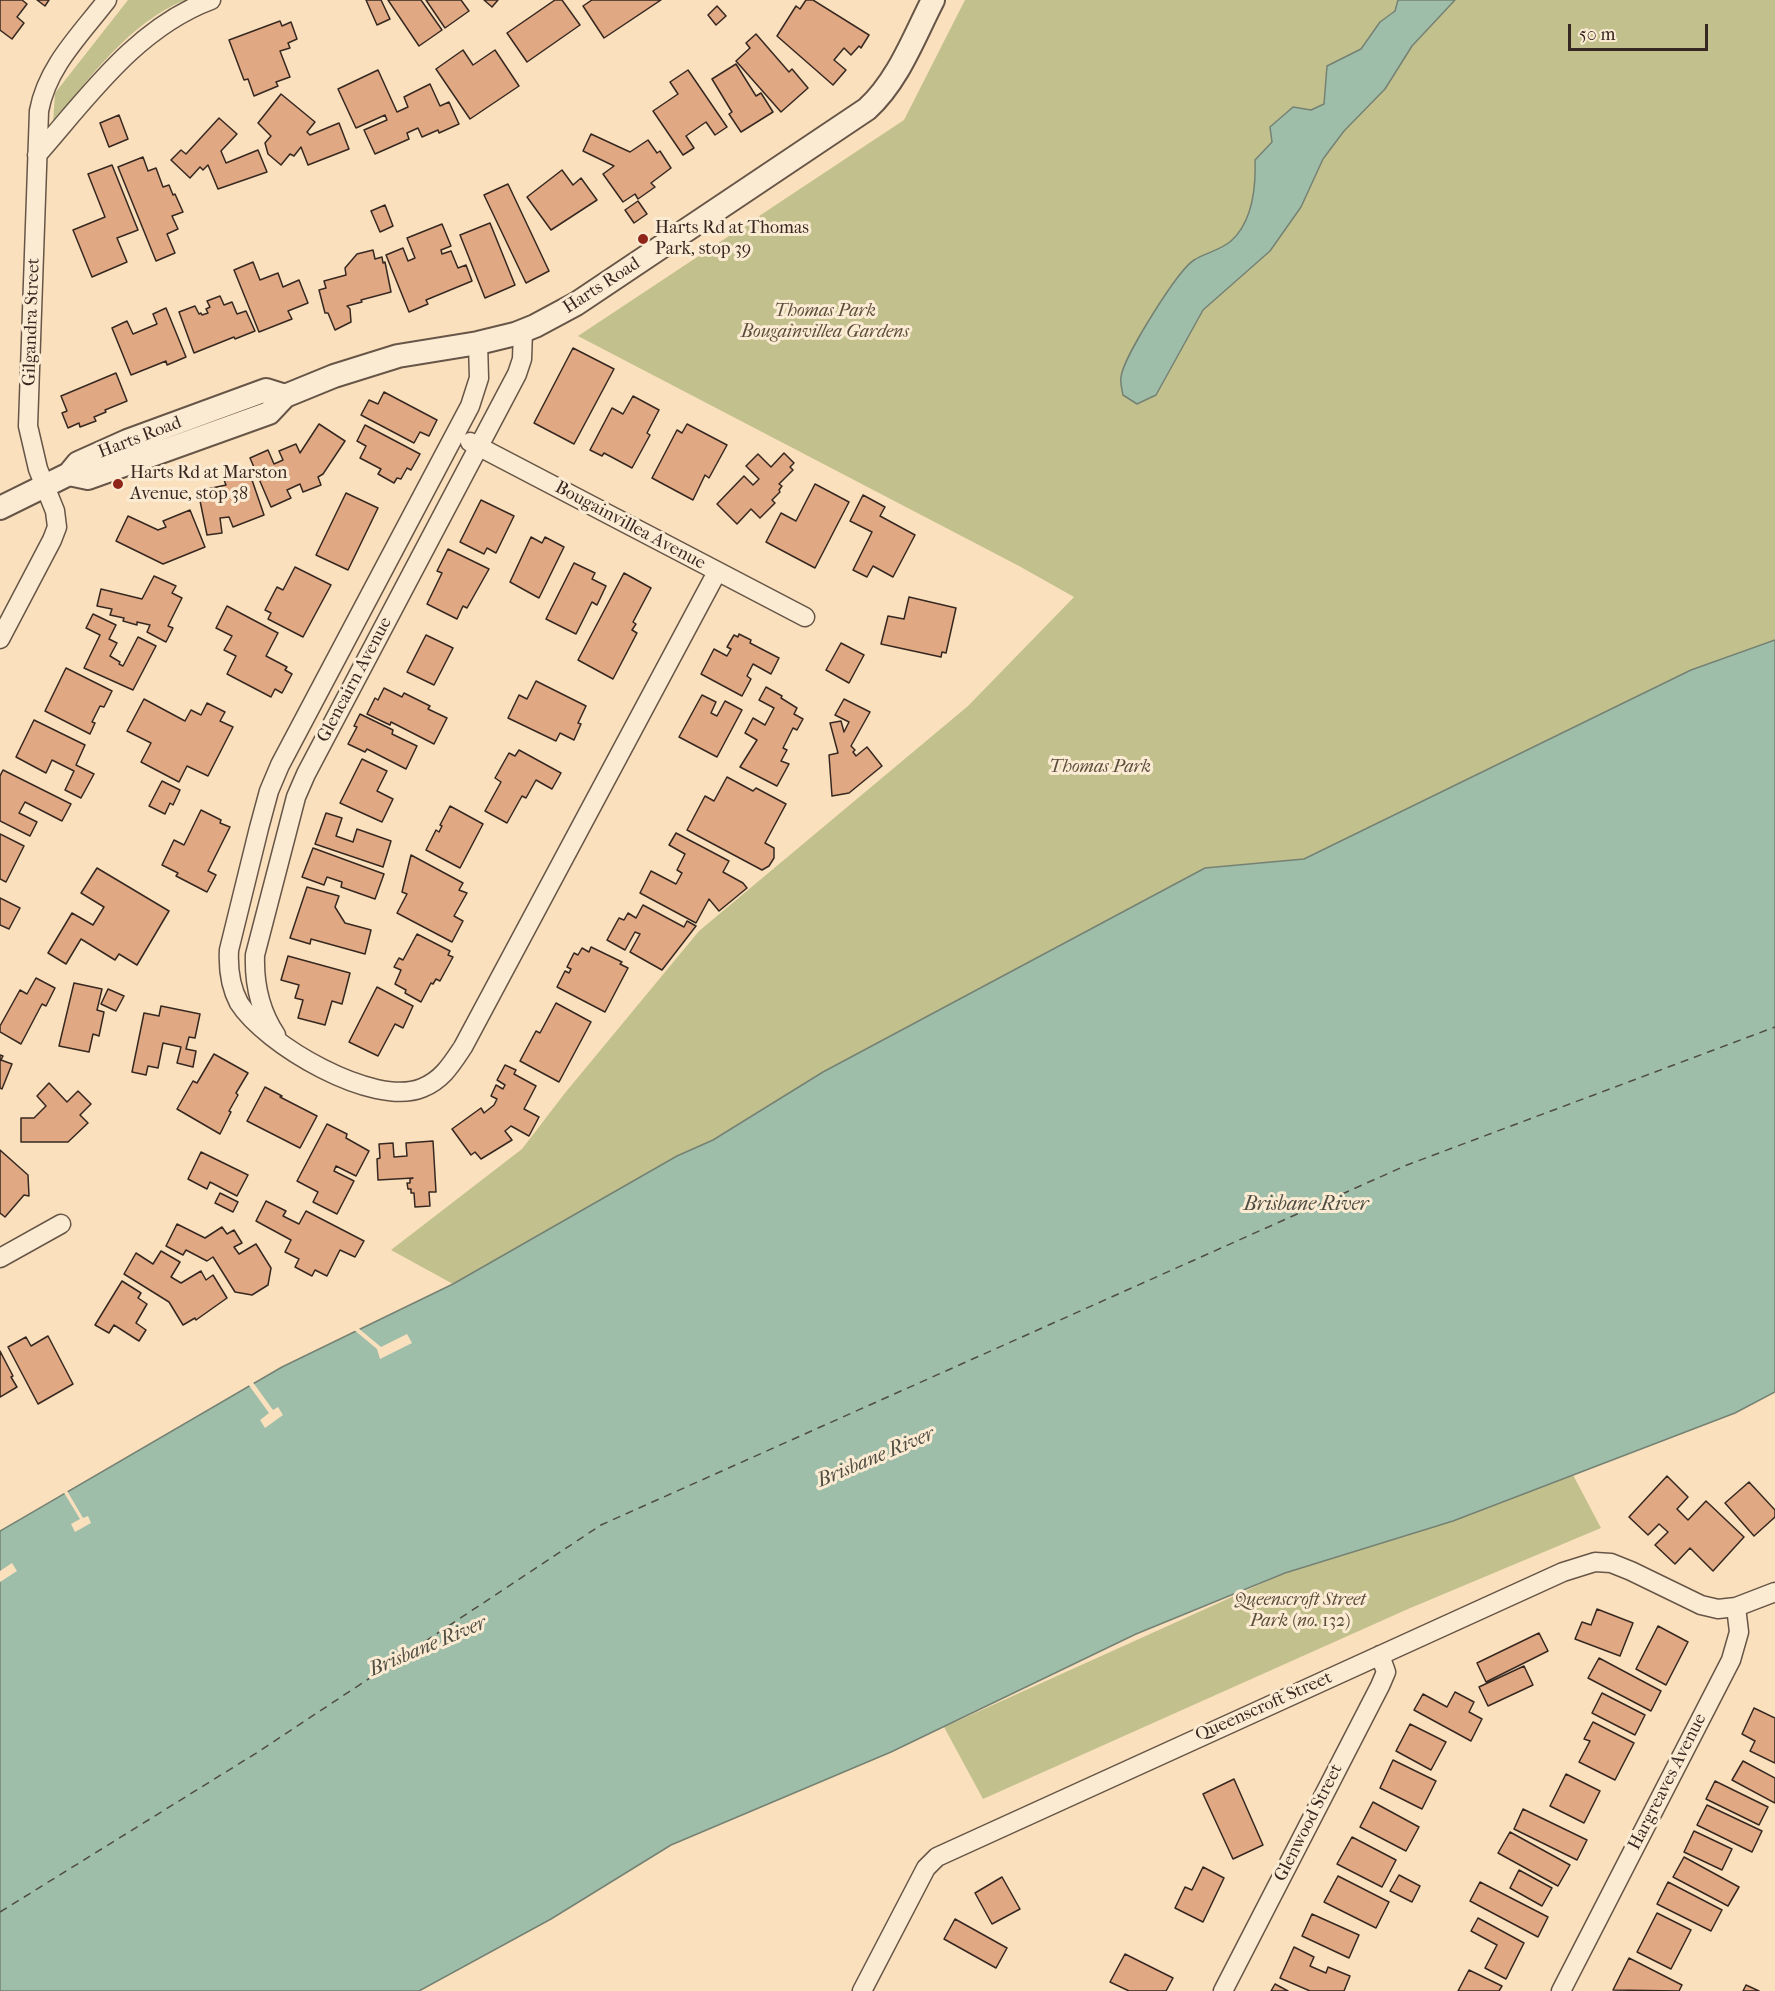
<!DOCTYPE html>
<html>
<head>
<meta charset="utf-8">
<style>
	body { margin:0 }
	#map { position:relative; width:1775px; height:1991px; overflow:hidden; background:#fae0bc; font-family:"IM FELL French Canon",serif }
	canvas { display:block }
	.scale { position:absolute; left:1568px; top:24px; width:140px; height:27px; box-sizing:border-box; border:3px solid #362821; border-top:0; padding-left:8px; font-size:18px; line-height:21px; white-space:nowrap; color:#362821; -webkit-text-stroke:4px #fcebd3; paint-order:stroke }
</style>
</head>
<body>
<div id="map">
<canvas width="1775" height="1991"></canvas>
<div class="scale">50 m</div>
</div>
<script>
const context = document.querySelector('canvas').getContext('2d');
context.lineJoin = 'round';
function fillPath(path, color) {
  context.fillStyle = color;
  context.fill(path, 'evenodd');
}
function strokePath(path, color, width, dash) {
  context.strokeStyle = color;
  context.lineWidth = width;
  context.lineCap = dash ? 'butt' : 'round';
  context.setLineDash(dash || []);
  context.stroke(path);
}
function drawText(font, color, halo, rows, align = 'center') {
  context.font = font + ' "IM FELL French Canon",serif';
  context.lineWidth = 6;
  context.setLineDash([]);
  context.textBaseline = 'middle';
  context.strokeStyle = halo;
  context.fillStyle = color;
  for (const [text, x, y, turn = 0] of rows) {
    context.save();
    context.translate(x, y);
    context.rotate((+turn || 0) * Math.PI / 180);
    context.textAlign = isNaN(turn) ? turn : align;
    if (halo) context.strokeText(text, 0, 0);
    context.fillText(text, 0, 0);
    context.restore();
  }
}
fillPath(new Path2D(`
	M128,0H185C130,22 89,78 53,123L55,93Z
	M965,0H1775V640L1691,670L1304,859L1205,868L823,1072L713,1140L677,1156L453,1284L391,1250L522,1149L565,1093L699,931L968,706L1074,597L1019,566L578,336L904,120Z
	M1573,1475L1601,1528L1408,1609L983,1799L944,1727L1285,1573L1453,1521Z`), '#c2c18e');
const water = new Path2D(`
	M1398,0H1455L1412,46L1385,89L1344,131L1323,159L1301,207L1270,251L1203,310L1156,395L1137,404L1123,395C1122,390 1120,383 1121,377C1123,358 1177,271 1194,260C1205,253 1221,250 1231,241C1253,221 1256,188 1255,160L1272,142L1270,127L1293,107L1311,110L1324,104L1327,66L1361,49L1380,22L1395,11Z
	M1775,640V1392L1735,1413L1453,1521L1285,1573L1136,1634L891,1752L671,1845L551,1919L419,1991H0V1531L282,1367L453,1284L677,1156L713,1140L823,1072L1205,868L1304,859L1691,670Z`);
fillPath(water, '#9fbeaa');
strokePath(water, '#758273', 1.5);
fillPath(new Path2D(`
	M357,1327L381,1347L407,1334L412,1343L380,1359L377,1349L353,1329Z
	M252,1381L273,1410L278,1407L283,1415L265,1428L260,1420L269,1413L248,1384Z
	M66,1489L83,1518L88,1516L91,1523L75,1532L71,1524L80,1519L63,1491Z
	M12,1563L17,1571L0,1582V1571Z`), '#fae0bc');
strokePath(new Path2D(`
	M0,1912L258,1752L601,1525L1407,1165L1775,1027`), '#504e43', 1.5, [8, 6]);
const building = new Path2D(`
	M0,0H22L27,4L17,17L24,23L12,39L0,30Z
	M37,0H49L45,6Z
	M366,0H381L390,19L377,25Z
	M388,0H421L442,30L419,46Z
	M426,0H461L469,11L445,28Z
	M484,0H498L492,7Z
	M555,0H562L580,25L527,62L507,33Z
	M592,0H661L604,38L583,6Z
	M806,0H813L869,35L861,48L859,46L851,55L844,48L834,60L846,70L833,85L777,36L796,6L800,9Z
	M717,6L726,16L716,25L708,15Z
	M280,21L282,26L291,22L297,39L288,43L290,48L280,51L290,77L276,82L278,86L254,96L248,79L244,80L229,40Z
	M756,34L789,72L792,69L808,88L781,112L736,61L750,48L746,43Z
	M463,50L473,65L495,50L519,86L470,119L436,69Z
	M736,64L756,96L761,93L773,112L741,132L729,114L732,112L712,79Z
	M378,70L397,112L408,107L404,97L430,84L440,106L449,102L459,124L439,133L438,130L422,137L418,128L407,133L409,139L375,154L364,130L387,120L385,115L356,128L338,89Z
	M688,70L727,127L715,135L706,122L686,136L694,148L683,155L653,111L678,94L670,82Z
	M281,94L315,122L307,132L310,135L339,123L349,149L308,165L301,147L294,156L290,154L281,165L268,154L265,143L271,136L258,123Z
	M119,115L128,139L109,147L100,123Z
	M219,118L237,134L221,151L226,163L258,150L267,172L218,189L208,165L203,170L200,167L190,178L171,160L181,150L186,154Z
	M591,134L630,152L648,140L657,153L660,151L671,168L651,183L655,187L638,199L635,194L623,202L603,174L614,166L583,151Z
	M143,157L148,171L156,168L163,187L169,185L173,195L175,194L183,212L172,216L178,229L167,234L175,253L156,261L118,167Z
	M112,165L138,230L117,238L127,262L92,277L73,230L105,217L88,174Z
	M562,170L573,185L581,178L597,200L551,230L527,197Z
	M508,184L549,271L526,283L484,195Z
	M638,201L647,214L634,223L625,210Z
	M385,205L393,226L380,232L371,211Z
	M490,223L515,285L485,298L460,235Z
	M442,224L451,246L441,250L442,254L451,251L458,268L466,265L472,281L426,300L428,304L409,312L386,255L403,248L408,261L415,258L407,238Z
	M373,250L375,259L382,257L383,263L385,262L391,292L361,300L362,302L347,306L350,309L351,322L335,330L328,313H325L319,290L326,288L324,281L346,275L345,268L357,254Z
	M253,262L260,280L278,273L283,287L299,280L308,303L288,311L292,319L259,332L234,270Z
	M220,296L224,305L232,302L237,314L246,311L255,331L235,339L234,337L194,353L179,312L195,306L199,314L201,313L202,315L208,313L206,309L210,307L207,301Z
	M166,308L186,357L167,365L166,361L131,375L112,328L127,321L133,334L157,324L153,314Z
	M573,348L614,369L574,444L534,423Z
	M116,373L127,401L105,410L106,412L94,417L96,421L80,427L79,423L68,428L62,413L67,411L61,396Z
	M384,392L437,420L429,436L420,432L414,443L361,415L369,400L378,404Z
	M633,396L659,410L647,433L650,435L632,468L604,453L602,456L590,450L612,408L623,414Z
	M319,424L345,441L323,474L318,477L321,485L303,492L300,484L287,490L291,498L271,507L250,458L268,450L274,464L283,460L279,451L296,444L300,453Z
	M687,424L727,445L709,478L705,475L693,500L652,478L677,430L682,433Z
	M365,425L420,454L411,470L407,468L401,479L397,478L394,483L378,474L381,469L360,458L366,446L357,441Z
	M784,453L794,463L790,467L793,470L779,484L782,486L779,490L780,492L772,500L775,503L760,518L751,509L737,524L717,504L744,476L753,485L759,479L746,466L758,454L771,467Z
	M246,470L249,477H251L264,515L233,527L229,517L220,518L222,533L207,535L198,491L226,485L224,480Z
	M815,484L849,502L815,568L766,542L781,513L796,521Z
	M346,493L378,508L348,570L316,555Z
	M863,495L885,507L880,516L915,535L893,577L873,566L867,577L853,570L872,532L850,521Z
	M481,500L514,516L496,553L487,548L484,554L460,542Z
	M190,510L205,547L163,564L116,541L128,516L158,530L166,527L163,521Z
	M531,537L542,543L545,537L564,547L539,598L510,582Z
	M448,549L489,569L467,608L463,606L457,619L427,604L442,573L437,571Z
	M574,563L595,573L592,579L606,586L597,605L592,602L576,634L546,619Z
	M295,567L331,585L303,637L268,619L271,613L265,610L277,587L283,590Z
	M624,573L651,588L633,622L636,624L632,630L637,633L613,679L578,660Z
	M154,576L176,586L172,593L182,598L168,626L173,628L166,642L147,632L150,625L137,622V625L123,621L124,618L110,615L112,609L97,606L101,589L142,599Z
	M909,597L956,608L946,653L942,652L941,657L881,644L888,616L904,619Z
	M227,606L278,633L266,656L287,667L285,670L292,674L282,693L275,689L271,697L227,674L236,656L224,650L232,636L216,628Z
	M93,614L116,625L109,639L117,643L110,656L120,662L119,664L123,666L138,637L156,646L133,690L84,668L100,635L86,628Z
	M739,634L751,640L750,643L779,658L771,674L753,664L747,676L751,679L742,696L701,674L714,649L727,656L731,649L727,647L734,635L738,637Z
	M426,635L453,648L434,685L407,672Z
	M841,643L864,655L849,683L826,670Z
	M66,668L112,691L104,707L100,706L92,722L95,723L90,734L45,711Z
	M536,681L586,706L578,723L581,724L574,740L560,733L556,741L508,718L519,695L527,699Z
	M766,687L782,696L781,698L797,708L794,714L803,719L797,730L793,728L783,748L787,750L781,761L789,764L777,786L740,767L757,740L745,733L753,718L765,725L774,708L759,700Z
	M384,688L402,697L404,693L430,706L428,709L447,718L434,744L391,722L390,725L367,714L375,698L378,700Z
	M702,695L716,702L711,713L717,716L725,701L742,710L717,757L679,737Z
	M144,699L185,721L191,710L201,715L207,703L225,712L220,721L233,727L208,776L187,766L179,782L141,762L151,743L127,731Z
	M844,699L870,712L851,746L855,750L853,752L856,756L867,747L882,766L849,793L832,796L829,755L838,753L830,723L841,721L844,732L849,722L835,715Z
	M360,714L393,730L392,734L417,746L406,769L367,749L365,752L348,744L357,727L354,726Z
	M34,720L85,745L76,765L94,774L81,798L65,790L74,771L52,760L46,773L16,757Z
	M519,750L561,773L552,789L536,780L526,798L522,796L507,823L485,811L501,782L495,778L509,753L515,756Z
	M362,759L387,771L377,791L393,799L382,822L340,803Z
	M3,770L71,804L62,821L25,802L19,813L37,822L30,836L0,821V776Z
	M727,777L753,791L756,788L786,804L765,843L774,848V858L769,866L762,870L687,830L705,796L714,801Z
	M162,781L180,790L173,805L170,803L165,814L149,806Z
	M450,806L483,824L460,868L426,850L436,830L439,832L442,826L440,825Z
	M201,810L221,820L220,823L230,827L208,871L216,875L207,892L176,876L178,873L162,865L174,840L184,845Z
	M326,813L342,818L336,836L353,842L357,829L391,841L383,867L315,844Z
	M676,833L729,861L723,872L743,883L747,888L719,911L709,899L696,923L640,893L651,871L676,884L682,873L677,870L685,854L669,845Z
	M0,834L24,846L6,882L0,879Z
	M313,848L384,874L375,899L341,887L342,882L327,877L324,885L302,877Z
	M411,855L463,883L459,890L467,893L454,916L463,921L452,942L397,913L407,894L402,892Z
	M97,868L169,911L137,965L119,954L115,960L81,939L66,964L48,953L72,913L93,925L104,907L81,893Z
	M307,887L339,896L335,907L345,923L371,930L365,954L311,939L310,944L290,938Z
	M0,898L20,908L9,929L0,925Z
	M643,905L684,927L687,921L696,926L662,970L630,952L640,934L635,932L625,950L607,940L619,918L624,920L628,913L636,918Z
	M417,934L450,951L448,955L453,957L440,981L436,979L433,984L431,983L421,1002L405,993L406,990L395,984L401,970L394,967L399,958L403,960Z
	M591,947L622,962L620,964L628,968L605,1012L557,987L565,971L569,973L571,969L567,967L574,953L578,955L582,948L589,952Z
	M288,956L350,973L342,1004L332,1001L325,1025L298,1018L303,1000L295,998L299,985L281,980Z
	M36,978L55,988L46,1006L42,1004L21,1044L0,1032V1026L20,990L27,994Z
	M74,983L102,989L97,1010L104,1012L99,1036L93,1034L89,1052L59,1046Z
	M377,987L413,1006L403,1028L395,1024L378,1056L349,1042Z
	M108,989L124,996L116,1011L101,1004Z
	M556,1003L591,1022L559,1082L520,1061L536,1031L540,1033Z
	M161,1006L200,1014L195,1038L189,1037L186,1049L196,1051L193,1067L177,1063L181,1047L163,1043L158,1068L148,1066L146,1075L132,1072L144,1013L159,1016Z
	M214,1054L248,1073L236,1093L238,1095L229,1111L231,1112L220,1134L177,1109L193,1081L197,1083Z
	M0,1055L3,1056L1,1060L12,1064L2,1089L0,1088Z
	M505,1065L516,1070L514,1074L536,1086L524,1109L539,1117L529,1136L511,1126L505,1131L512,1140L481,1159L475,1152L471,1155L452,1129L481,1108L484,1113L494,1105L497,1099L491,1096L496,1085L503,1089L505,1085L497,1080Z
	M49,1083L67,1102L78,1091L91,1104L80,1115L88,1123L68,1142H21V1118H34L46,1106L37,1096Z
	M265,1087L282,1096L280,1097L317,1116L300,1148L247,1121Z
	M327,1124L347,1134L346,1138L369,1151L356,1176L336,1166L334,1171L354,1181L337,1214L313,1202L318,1192L297,1181Z
	M433,1141L436,1192H429L430,1206L415,1207L414,1193H411V1189H408L407,1183H410V1179L413,1178L378,1180L377,1159L380,1158L379,1144L393,1143L394,1157L407,1156L406,1143Z
	M0,1150L28,1175L29,1196L24,1195L5,1217L0,1213Z
	M201,1152L248,1175L237,1196L210,1182L207,1189L188,1179Z
	M220,1193L238,1202L233,1212L215,1203Z
	M266,1201L286,1211L283,1216L299,1224L306,1211L364,1241L355,1257L340,1250L327,1276L315,1270L312,1276L295,1267L299,1259L285,1252L291,1240L256,1221Z
	M177,1224L205,1238L222,1227L227,1234L234,1230L242,1243L234,1247L239,1254L256,1244L271,1268L268,1285L252,1295L235,1292L213,1257L207,1261L186,1250L183,1255L166,1246Z
	M161,1251L180,1262L171,1277L181,1283L201,1271L206,1280L213,1275L227,1298L196,1320L195,1318L183,1325L169,1302L124,1274L136,1253L153,1264Z
	M122,1281L141,1293L138,1298L147,1304L136,1323L146,1330L139,1341L114,1325L109,1333L95,1325Z
	M48,1336L73,1384L38,1404L8,1347L26,1337L31,1346Z
	M0,1351L13,1376L11,1377L17,1387L0,1397Z
	M1667,1476L1688,1497L1677,1509L1688,1520L1706,1501L1744,1537L1713,1571L1690,1548L1675,1564L1655,1545L1668,1532L1659,1524L1648,1535L1629,1517Z
	M1749,1482L1775,1510V1517L1754,1536L1725,1503Z
	M1597,1609L1633,1623L1620,1656L1575,1639L1582,1622L1591,1625Z
	M1658,1626L1688,1642L1666,1685L1636,1669Z
	M1539,1633L1548,1651L1486,1682L1477,1663Z
	M1599,1658L1661,1691L1651,1711L1588,1678Z
	M1524,1666L1533,1685L1488,1706L1479,1687Z
	M1455,1692L1474,1702L1469,1712L1482,1719L1471,1741L1414,1710L1423,1694L1447,1707Z
	M1602,1693L1645,1715L1635,1735L1592,1713Z
	M1754,1708L1775,1718V1763L1750,1751L1755,1741L1742,1734Z
	M1593,1722L1634,1743L1615,1780L1579,1762L1590,1741L1584,1739Z
	M1410,1724L1446,1742L1431,1770L1396,1751Z
	M1393,1760L1436,1781L1422,1809L1380,1788Z
	M1743,1761L1775,1778V1803L1732,1780Z
	M1566,1774L1600,1791L1584,1823L1550,1806Z
	M1234,1779L1263,1845L1233,1859L1203,1794Z
	M1715,1781L1768,1807L1759,1825L1706,1799Z
	M1373,1802L1419,1827L1406,1851L1360,1827Z
	M1707,1805L1762,1831L1752,1852L1697,1825Z
	M1523,1809L1587,1840L1577,1860L1514,1829Z
	M1694,1831L1732,1849L1722,1870L1684,1852Z
	M1510,1832L1570,1865L1558,1886L1498,1853Z
	M1352,1837L1396,1860L1382,1887L1337,1864Z
	M1684,1857L1739,1887L1728,1906L1673,1877Z
	M1203,1867L1224,1878L1203,1922L1175,1908L1185,1887L1192,1890Z
	M1519,1870L1552,1888L1542,1906L1510,1888Z
	M1399,1875L1420,1886L1412,1902L1390,1891Z
	M1338,1876L1389,1902L1376,1928L1324,1902Z
	M1002,1877L1020,1909L992,1924L975,1893Z
	M1480,1882L1548,1917L1538,1937L1470,1901Z
	M1668,1882L1722,1910L1711,1931L1657,1904Z
	M1657,1913L1691,1930L1671,1969L1637,1952Z
	M1312,1914L1359,1935L1349,1958L1302,1936Z
	M1478,1918L1524,1943L1506,1979L1485,1968L1497,1945L1471,1931Z
	M955,1919L1007,1948L996,1968L944,1939Z
	M1294,1947L1314,1957L1310,1966L1326,1973L1328,1967L1350,1976L1344,1991H1310L1280,1978Z
	M1125,1954L1173,1978L1166,1991H1129L1110,1982Z
	M1629,1958L1682,1985L1679,1991L1613,1990Z
	M1469,1970L1502,1986L1499,1991H1458Z
	M1275,1984L1288,1991H1271Z
	M1746,1985L1759,1991H1743Z`);
fillPath(building, '#e1a983');
strokePath(building, '#362821', 1.5);
const minor = new Path2D(`
	M37,155C88,97 136,28 211,0
	M478,343L479,378L470,406L280,765L269,791L259,828L229,950C228,968 230,986 239,1003C265,1044 373,1108 422,1088C442,1080 451,1065 463,1047L717,572
	M470,442L805,617
	M0,639L52,540L57,527L55,511L38,469L28,426L39,111C47,67 80,35 107,0
	M276,1035C260,1011 254,984 255,955L296,797L306,774L517,374L522,359L523,331
	M0,1258L61,1224
	M862,1991L926,1868L937,1857L1563,1572L1595,1562L1611,1563L1631,1571L1701,1605L1718,1609L1736,1607L1775,1592
	M1223,1991L1380,1686L1386,1672L1380,1655
	M1561,1991L1731,1660L1739,1632L1736,1607`);
const tertiary = new Path2D(`
	M69,474L88,478L269,413L285,396L334,376L398,356L478,343L515,334L535,326L576,304L867,109C898,81 914,37 933,0
	M0,508L69,474L78,463L127,441L266,390L285,396`);
strokePath(minor, '#675648', 21);
strokePath(tertiary, '#675648', 26);
strokePath(minor, '#fcebd3', 18);
strokePath(tertiary, '#fcebd3', 22);
for (const [x, y, r, color] of [
	[643,239,6,"#8f2418"],
	[118,484,6,"#8f2418"]
]) {
  const dot = new Path2D();
  dot.arc(x, y, r, 0, 2 * Math.PI);
  context.fillStyle = color;
  context.fill(dot);
  strokePath(dot, '#fcebd3', 2);
}
drawText('18px', '#362821', '#fcebd3', [
	["Harts Rd at Thomas",655,229],
	["Park, stop 39",655,250],
	["Harts Rd at Marston",130,474],
	["Avenue, stop 38",130,495]
], 'left');
drawText('18px', '#362821', '#fcebd3', [
	["Harts Road",602,286,-33],
	["Gilgandra Street",32,322,-88],
	["Harts Road",140,438,-21],
	["Bougainvillea Avenue",630,526,28],
	["Glencairn Avenue",355,680,-62],
	["Queenscroft Street",1264,1707,-24],
	["Hargreaves Avenue",1668,1782,-63],
	["Glenwood Street",1309,1823,-63]
]);
drawText('italic 18px', '#594e3c', '#fcebd3', [
	["Thomas Park",825,312],
	["Bougainvillea Gardens",825,333],
	["Thomas Park",1100,768],
	["Queenscroft Street",1300,1601],
	["Park (no. 132)",1300,1622]
]);
drawText('italic 20px', '#504e43', '#fcebd3', [
	["Brisbane River",1306,1205],
	["Brisbane River",876,1458,-23],
	["Brisbane River",428,1647,-23]
]);
</script>
</body>
</html>
